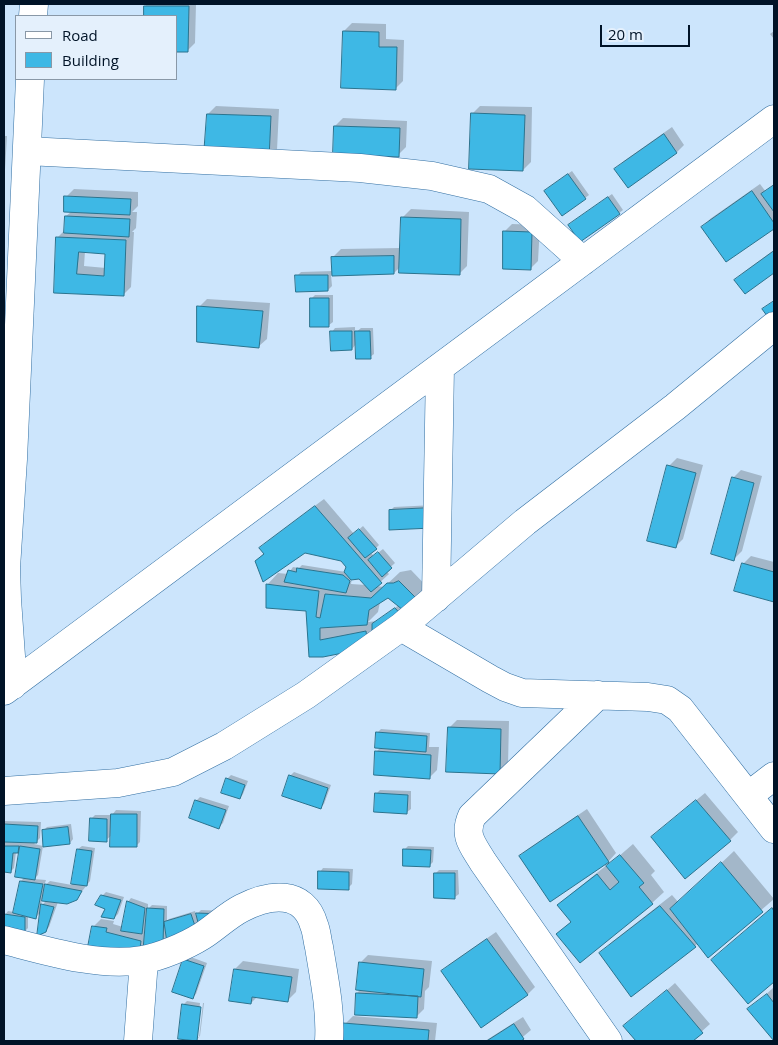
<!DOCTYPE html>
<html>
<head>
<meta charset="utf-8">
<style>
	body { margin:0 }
	#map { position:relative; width:778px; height:1045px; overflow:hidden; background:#cce5fc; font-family:"Open Sans",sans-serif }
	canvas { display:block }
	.frame { position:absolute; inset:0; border:5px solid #001327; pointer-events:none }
	.legend { position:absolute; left:15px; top:15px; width:162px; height:65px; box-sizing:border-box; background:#e4f0fc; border:1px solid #8998a7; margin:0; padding:6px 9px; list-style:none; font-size:15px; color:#001327 }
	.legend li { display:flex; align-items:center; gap:10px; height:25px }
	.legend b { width:25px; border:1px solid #8998a7 }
	.scale { position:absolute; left:600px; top:25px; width:90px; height:22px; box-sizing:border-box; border:2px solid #001327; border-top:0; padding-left:6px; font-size:15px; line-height:18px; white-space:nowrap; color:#001327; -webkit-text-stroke:4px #e4f0fc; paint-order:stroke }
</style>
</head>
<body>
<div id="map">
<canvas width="778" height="1045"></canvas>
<div class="frame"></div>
<ul class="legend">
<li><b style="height:6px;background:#fff"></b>Road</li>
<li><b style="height:14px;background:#3eb8e5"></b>Building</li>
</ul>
<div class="scale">20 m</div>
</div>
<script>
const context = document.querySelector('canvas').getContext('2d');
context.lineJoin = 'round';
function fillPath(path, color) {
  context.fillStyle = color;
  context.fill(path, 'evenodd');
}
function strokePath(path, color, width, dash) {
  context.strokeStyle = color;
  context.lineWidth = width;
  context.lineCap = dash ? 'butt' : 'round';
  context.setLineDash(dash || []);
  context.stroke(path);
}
fillPath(new Path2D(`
	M148,4H196L195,43L187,51L176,16H145V6Z
	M352,23L386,24V39L404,40L403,81L395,89L344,31Z
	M774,31V39L770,34Z
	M216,106L279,109L277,150L269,158L208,114Z
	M480,106L532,107L531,162L523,170L472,114Z
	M343,118L407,121L406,147L398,155L335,126Z
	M672,127L684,145L677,152L616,169L624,161Z
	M4,136H7L4,187Z
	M572,171L589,195L585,198L549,187Z
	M760,184L766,192L774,184V227L726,261L703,227L710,219Z
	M74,189L138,192V206L132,212H137L136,228L132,232H134L131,287L123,295L55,292L58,237L66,229V216L71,212L66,197ZM85,251L107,253L106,268L84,266Z
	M612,194L623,210L619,213L574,221Z
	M411,209L469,212L467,266L459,274L401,266L394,273L331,275L332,286L328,290L297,276L301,272L333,271V257L341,249L401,248L403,217Z
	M512,224L540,225L538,261L530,269L504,232Z
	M774,250V272L745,292L736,280L744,272Z
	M315,295H333V322L329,325L311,299Z
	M207,299L270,303L267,339L259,346L199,307Z
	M355,327V333L361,328H373L374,354L370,357L357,343L352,349L332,332L335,328Z
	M677,458L703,465L683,539L675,547L669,466Z
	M741,470L762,476L742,551L734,559L733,478Z
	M324,499L354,534L363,526L379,545L371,553L374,556L383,549L395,563L386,571L389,574L376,586L384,587L400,572L411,570L433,593L406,620L323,656L307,609L267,585L278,573L288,574L293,567L299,568L302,565L346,572L347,567L341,559L304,551L256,561L264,553L261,548L269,540ZM352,578H359L366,585L351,584ZM388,596L399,605L377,621L368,622L378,612L380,602Z
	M434,505L435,523L390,511L394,507Z
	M751,556L774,562V601L735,590L743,564Z
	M457,720L509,721L508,765L500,773L449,728Z
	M381,729L430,733L429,747H439L437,770L429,778L376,752L381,747L377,733Z
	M294,772L331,785L324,804L320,808L290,776Z
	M231,775L248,781L243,794L240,798L227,779Z
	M380,790L411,791V809L407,812L376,794Z
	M705,793L738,832L730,840L660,830Z
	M200,797L229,806L223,823L219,827L191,817L197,800Z
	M587,809L616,853L608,862L610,864L633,844L655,871L651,875L664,892L652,903L558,934L572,921L559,906L571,894L608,864L607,862L520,856L528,849Z
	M116,810L141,811L140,842L136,846L112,835L106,840L91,819L95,815H112Z
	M4,821L41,822L40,838L34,844L43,846L38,875L34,879L46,880L44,886L50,881L72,885L78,849L82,846L95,848L90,881L76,899L58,902L49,927L45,931L42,911L36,917L28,915V928L24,932L4,928L5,915L8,911L14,912L21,881L25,877L20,852H16L14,868L11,871H4ZM42,899L47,900L41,906Z
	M71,824L73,839L70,843L43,831L47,827Z
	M408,846L434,847L433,862L429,866L405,849Z
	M734,851L774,899L708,956L698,943L695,946L601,954L612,942L672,895L679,903Z
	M323,868L353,869L352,884L348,888L320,872Z
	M439,870H458L459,894L455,897L435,874Z
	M106,892L124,897L118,914L114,918L107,909L102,896Z
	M131,898L148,904V909L152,905L167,906V921L169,919L195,911L196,915L201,910L227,911L139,954L93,927L101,919L114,921L113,924L123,927L128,902Z
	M774,906V980L748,1002L724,949Z
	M496,932L535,987L527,995L443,971L450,964Z
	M368,955L432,961L429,987L425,991L424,1009L416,1017L357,993L361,989L360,963Z
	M188,956L207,963L196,994L193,997L184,960Z
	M243,961L299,969L296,992L288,1000L258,996L251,1003L235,969Z
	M675,983L710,1024L691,1041H637L625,1027Z
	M774,987V1041L749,1010Z
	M187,1001L200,1003L196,1038H199L203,1003H204L200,1036L196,1040L183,1005Z
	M353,1016L437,1023L435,1041H343L345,1024Z
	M523,1017L531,1030L518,1041H485Z`), '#0003');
const building = new Path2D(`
	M144,6H189L188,52H176V16H144Z
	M343,31L379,32V47H397L396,90L341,88Z
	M471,113L525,115L523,171L469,169Z
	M207,114L271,116L269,159L204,155Z
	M334,126L400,128L399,157L333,154Z
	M664,134L677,153L628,188L614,169Z
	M568,174L586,199L562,216L544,191Z
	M774,185V212L761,194Z
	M752,191L774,223V229L726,262L701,227Z
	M64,196L131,199L130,215L64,212Z
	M608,197L620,214L580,242L568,225Z
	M65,216L130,219L129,237L64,233Z
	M401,217L461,219L460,275L399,273Z
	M503,231L532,232L531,270L503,269Z
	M56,237L126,240L124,296L54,293ZM79,252L105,254L104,276L77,274Z
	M774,251V273L745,294L734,280Z
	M394,256V274L332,276L331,257Z
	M295,275H328V291L296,292Z
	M310,298H329V327H310Z
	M774,301V316L770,320L762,309Z
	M197,306L263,311L259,348L197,342Z
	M330,331H352V350L331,351Z
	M355,331H370L371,359H356Z
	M667,465L696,473L676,548L647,541Z
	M732,477L754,483L734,561L711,554Z
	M315,506L382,583L371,592L359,579L351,580L344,572L346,567L341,561L305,553L263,582L255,561L264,554L259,548Z
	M431,508L432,528L389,530V510Z
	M359,529L377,549L365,558L348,538Z
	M378,552L392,568L382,577L368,560Z
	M742,563L774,572V602L734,591Z
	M297,568L343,575L350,581L346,593L284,582L288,570L296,572Z
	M399,581L423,605L408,614L388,598L369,610L367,625L320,628V640L366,631L368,648L323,657H309L306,611L266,608V584L319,591L316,617L320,618L325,594L371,598L387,583H393Z
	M395,608L407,621L372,642V624Z
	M448,727L501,729L500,774L446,772Z
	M376,732L427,736L426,752L375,748Z
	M375,751L431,755L430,779L374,775Z
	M289,775L328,788L321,809L282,796Z
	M226,778L245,785L240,799L221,793Z
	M375,793L408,795L407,814L374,812Z
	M195,800L226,810L219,829L189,818Z
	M696,800L731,841L685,879L651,837Z
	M111,814H137V847H110Z
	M578,816L609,862L550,902L519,856Z
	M90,818L107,819V842L89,841Z
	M4,824L38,826L37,843L4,842Z
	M68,827L70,844L43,847L42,830Z
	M4,846H19L18,853H13L11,873L4,872Z
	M20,846L40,849L35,880L15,877Z
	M77,849L92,851L87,886L71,884Z
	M403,849L431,850L430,867L403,866Z
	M620,855L644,883L639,887L653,904L580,963L556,934L571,922L557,905L597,874L610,890L619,882L606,866Z
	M721,862L763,912L708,958L670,909Z
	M318,871L349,872V890L318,889Z
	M434,873H455V899L434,898Z
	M20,881L43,884L36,919L13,913Z
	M45,884L82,891L77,900L67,904L42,901Z
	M101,895L121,900L114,919L101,917L105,909L95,905Z
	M127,901L145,908L142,934L121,931Z
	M41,904L54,907L46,932L37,936Z
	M660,906L696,947L631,997L599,953Z
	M147,908L164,909L163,944L143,954Z
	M772,908L774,911V982L748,1004L711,960Z
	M196,913L224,914L200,929Z
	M4,914L25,917V933L4,929Z
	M191,914L196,929L167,943L164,922Z
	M92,926L107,928L106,932L141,941L139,956L87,952Z
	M487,939L528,995L481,1028L441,971Z
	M183,959L204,966L193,999L172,992Z
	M359,962L424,969L421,997L356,990Z
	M234,969L292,977L288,1002L252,997L251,1004L229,1001Z
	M667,990L703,1033L693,1041H636L623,1026Z
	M356,993L418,996L417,1018L355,1015Z
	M767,994L774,1003V1041L747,1009Z
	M182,1004L201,1007L197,1041L178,1039Z
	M343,1023L429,1030L428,1041H342Z
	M514,1024L524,1039L521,1041H487Z`);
fillPath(building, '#3eb8e5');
strokePath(building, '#2b738e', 1);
const minor = new Path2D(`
	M33,16L34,4
	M27,151L360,168L432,176L489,189L525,209L583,261
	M436,598L440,367
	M401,627L490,679L505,687L522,693L648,697L667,700L680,709L774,829
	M13,685L7,599L6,568L13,459L30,79
	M4,691L774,119
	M598,695L472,816C463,836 473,845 483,862L608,1041
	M4,791L118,783L173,772L224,746L306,695L401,627L525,522L675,407L774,326
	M748,796L774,776
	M4,940C47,951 98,967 142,960C160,957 186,946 202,936C216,927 228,915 242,908C269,894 304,889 314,925C317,932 317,940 319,947C324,978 331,1010 329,1041
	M138,1041L144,960`);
strokePath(minor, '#326fa2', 29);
strokePath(minor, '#fff', 28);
</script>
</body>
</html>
